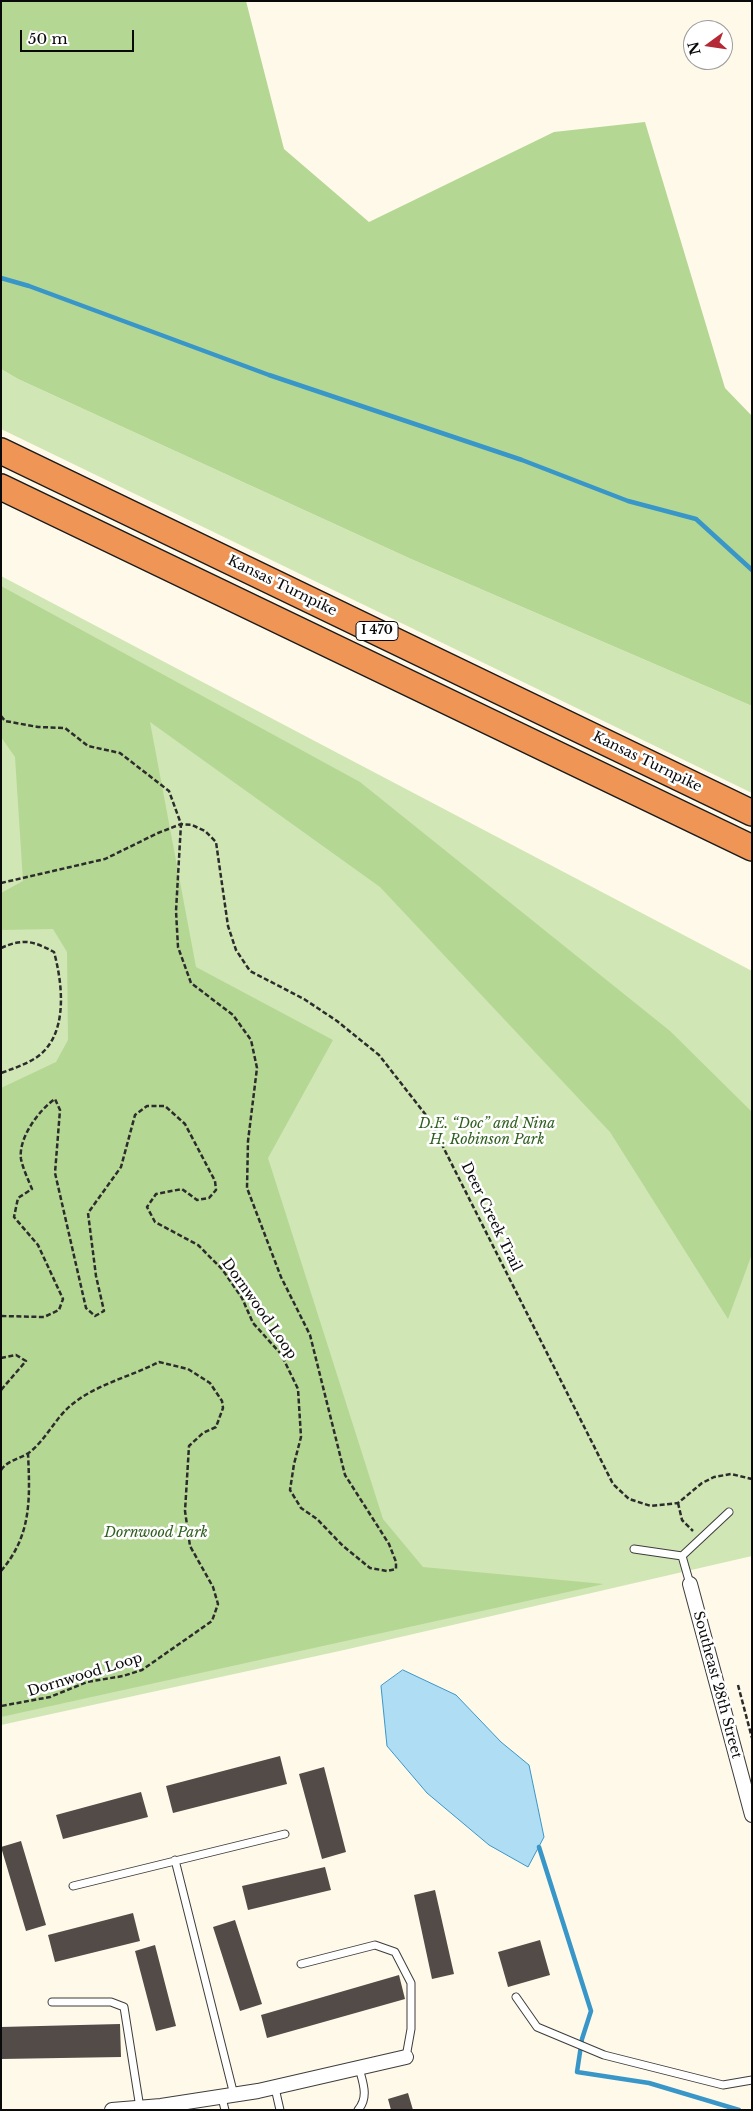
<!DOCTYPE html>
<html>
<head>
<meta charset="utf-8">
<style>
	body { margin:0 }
	#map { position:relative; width:753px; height:2111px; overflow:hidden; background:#fef9e9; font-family:"Libre Baskerville",serif }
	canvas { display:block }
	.frame { position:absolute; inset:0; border:2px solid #0a0a0a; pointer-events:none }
	.north { position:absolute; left:683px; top:20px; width:50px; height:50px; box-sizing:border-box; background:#fff; border:1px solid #9d9d9d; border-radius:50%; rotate:256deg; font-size:14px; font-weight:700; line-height:20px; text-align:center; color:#0a0a0a }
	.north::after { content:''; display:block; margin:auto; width:18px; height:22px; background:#b52836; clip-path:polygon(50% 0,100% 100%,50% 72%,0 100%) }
	.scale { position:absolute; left:20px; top:30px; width:114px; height:22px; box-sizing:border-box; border:2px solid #0a0a0a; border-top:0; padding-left:6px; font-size:15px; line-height:18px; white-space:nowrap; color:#0a0a0a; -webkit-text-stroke:4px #fff; paint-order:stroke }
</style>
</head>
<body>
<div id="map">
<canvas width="753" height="2111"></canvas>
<div class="frame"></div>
<div class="north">N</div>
<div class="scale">50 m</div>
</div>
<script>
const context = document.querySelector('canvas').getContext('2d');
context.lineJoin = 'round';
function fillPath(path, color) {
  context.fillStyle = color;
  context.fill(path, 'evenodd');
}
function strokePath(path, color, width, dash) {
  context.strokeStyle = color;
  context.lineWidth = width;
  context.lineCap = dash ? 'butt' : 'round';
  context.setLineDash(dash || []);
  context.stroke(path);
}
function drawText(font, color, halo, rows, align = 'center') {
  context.font = font + ' "Libre Baskerville",serif';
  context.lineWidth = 5;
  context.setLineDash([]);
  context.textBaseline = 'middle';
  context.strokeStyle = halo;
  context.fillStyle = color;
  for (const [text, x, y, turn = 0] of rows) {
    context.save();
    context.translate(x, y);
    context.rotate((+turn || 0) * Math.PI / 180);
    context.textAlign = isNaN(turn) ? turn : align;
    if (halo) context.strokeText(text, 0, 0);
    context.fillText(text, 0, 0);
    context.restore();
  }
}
fillPath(new Path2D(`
	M1,369L18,379L411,559L752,706V793L1,429Z
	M1,576L752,971V1556L344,1650L1,1725Z`), '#d1e6b5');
fillPath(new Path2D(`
	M1,1H246L284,149L369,222L554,132L645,122L725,388L752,416V706L411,559L18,379L1,369Z
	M1,586L360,782L670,1031L752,1112V1254L728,1319L610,1132L380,887L150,722L196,967L333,1040L268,1158L383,1519L423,1567L604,1584L1,1717V1088L56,1062L68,1040L67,952L53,929L1,930V893L23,881L15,757L1,737Z`), '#b5d794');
const water = new Path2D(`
	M403,1670L456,1695L501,1742L529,1765L544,1837L528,1867L489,1845L427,1793L387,1746L381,1686Z`);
fillPath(water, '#afddf4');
strokePath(water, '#3996c8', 1);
strokePath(new Path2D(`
	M1,278L29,286L269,375L522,460L628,501L696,519L752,570
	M539,1847L591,2011L582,2039L577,2072L649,2083L739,2110`), '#3996c8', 4.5);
fillPath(new Path2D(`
	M280,1756L287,1784L173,1813L166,1786Z
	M324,1767L346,1852L322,1859L299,1774Z
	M141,1792L148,1817L63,1839L56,1815Z
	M21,1841L46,1925L26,1931L1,1847Z
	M325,1867L331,1890L248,1910L242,1886Z
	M435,1890L454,1974L432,1979L414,1895Z
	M133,1913L140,1941L55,1962L48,1935Z
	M235,1920L262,2004L240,2011L213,1927Z
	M540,1940L550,1975L508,1987L498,1952Z
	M155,1945L176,2026L156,2031L135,1951Z
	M399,1975L405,1999L267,2038L261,2015Z
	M120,2024L121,2057L1,2059V2027Z
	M408,2093L413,2110H391L388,2099Z`), '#534b47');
const lane = new Path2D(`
	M634,1549L682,1556L729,1512
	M682,1556L690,1584
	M175,1860L234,2095
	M73,1886L285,1834
	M301,1964L375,1945L395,1952L411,1983V2029L406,2057
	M516,1997L537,2027L604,2055L723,2085L752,2080
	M52,2002H111L124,2007L140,2108
	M275,2088L280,2110
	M222,2098L225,2110
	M358,2110C369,2097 363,2083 359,2068`);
const street = new Path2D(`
	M690,1584L752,1815
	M112,2110L161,2106L258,2091L406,2057`);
const highway = new Path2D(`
	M1,451L752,813
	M1,487L752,848`);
strokePath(lane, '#3d3d3d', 9);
strokePath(street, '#3d3d3d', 16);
strokePath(highway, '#1b1b1b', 28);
strokePath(new Path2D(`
	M1,716L5,721L38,727L65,728L88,746L120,753L169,791L181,824L176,911L178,947L191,983L233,1015L251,1040L257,1068L248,1141L247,1188L281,1277L310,1335L345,1475L389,1544L396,1562V1569L387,1571L370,1568L343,1546L317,1519L301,1508L290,1490L294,1464L301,1437L298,1389L281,1354L253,1323L242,1298L222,1269L198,1245L155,1222L147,1207L156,1194L182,1189L197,1200L209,1198L216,1190L215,1181L185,1124L165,1106H147L135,1115L121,1167L88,1213L96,1276L104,1311L95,1316L86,1308L55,1173L60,1110L55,1099C39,1110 18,1138 21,1159C23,1169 28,1179 32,1189L18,1198L14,1217L38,1245L63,1299L59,1310L44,1317L1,1316
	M1,883L105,859L158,833L181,824L192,825L205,831L216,842L228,926L236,950L250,971L304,999L337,1021L379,1055L429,1119L613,1484L629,1499L651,1506L678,1503L702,1483L714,1477L731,1474L752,1479
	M1,948C24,938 33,941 54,952C63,985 69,1038 34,1059C24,1065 12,1069 1,1073
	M1,1358L16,1355L26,1361L1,1390
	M1,1470C8,1460 20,1459 30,1452C46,1439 55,1419 70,1406C96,1384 130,1377 159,1362L188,1369L210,1383L222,1401L223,1408L216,1427L203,1433L189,1446L185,1511L190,1546L213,1587L218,1604L212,1621L142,1670L123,1676L87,1682L50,1697L1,1706
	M678,1503L682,1520L693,1531
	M1,1571C32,1535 30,1498 28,1453
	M738,1685L752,1738`), '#2c2c2c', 2.5, [5, 2.5]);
strokePath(lane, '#fff', 7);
strokePath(street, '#fff', 14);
strokePath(highway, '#ef9555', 25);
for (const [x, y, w] of [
	[377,631,42]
]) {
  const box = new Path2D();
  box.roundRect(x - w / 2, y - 9.5, w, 19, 4);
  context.fillStyle = '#fff';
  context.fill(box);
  strokePath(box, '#0a0a0a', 1);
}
drawText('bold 12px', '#0a0a0a', null, [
	["I 470",377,631]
]);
drawText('14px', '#0a0a0a', '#fff', [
	["Kansas Turnpike",282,586,26],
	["Kansas Turnpike",647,762,26],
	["Deer Creek Trail",491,1217,64],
	["Dornwood Loop",259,1309,55],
	["Dornwood Loop",85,1675,-17],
	["Southeast 28th Street",717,1685,75]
]);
drawText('italic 14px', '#2f5f1e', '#fff', [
	["D.E. “Doc” and Nina",487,1124],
	["H. Robinson Park",487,1140],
	["Dornwood Park",156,1533]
]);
</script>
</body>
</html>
